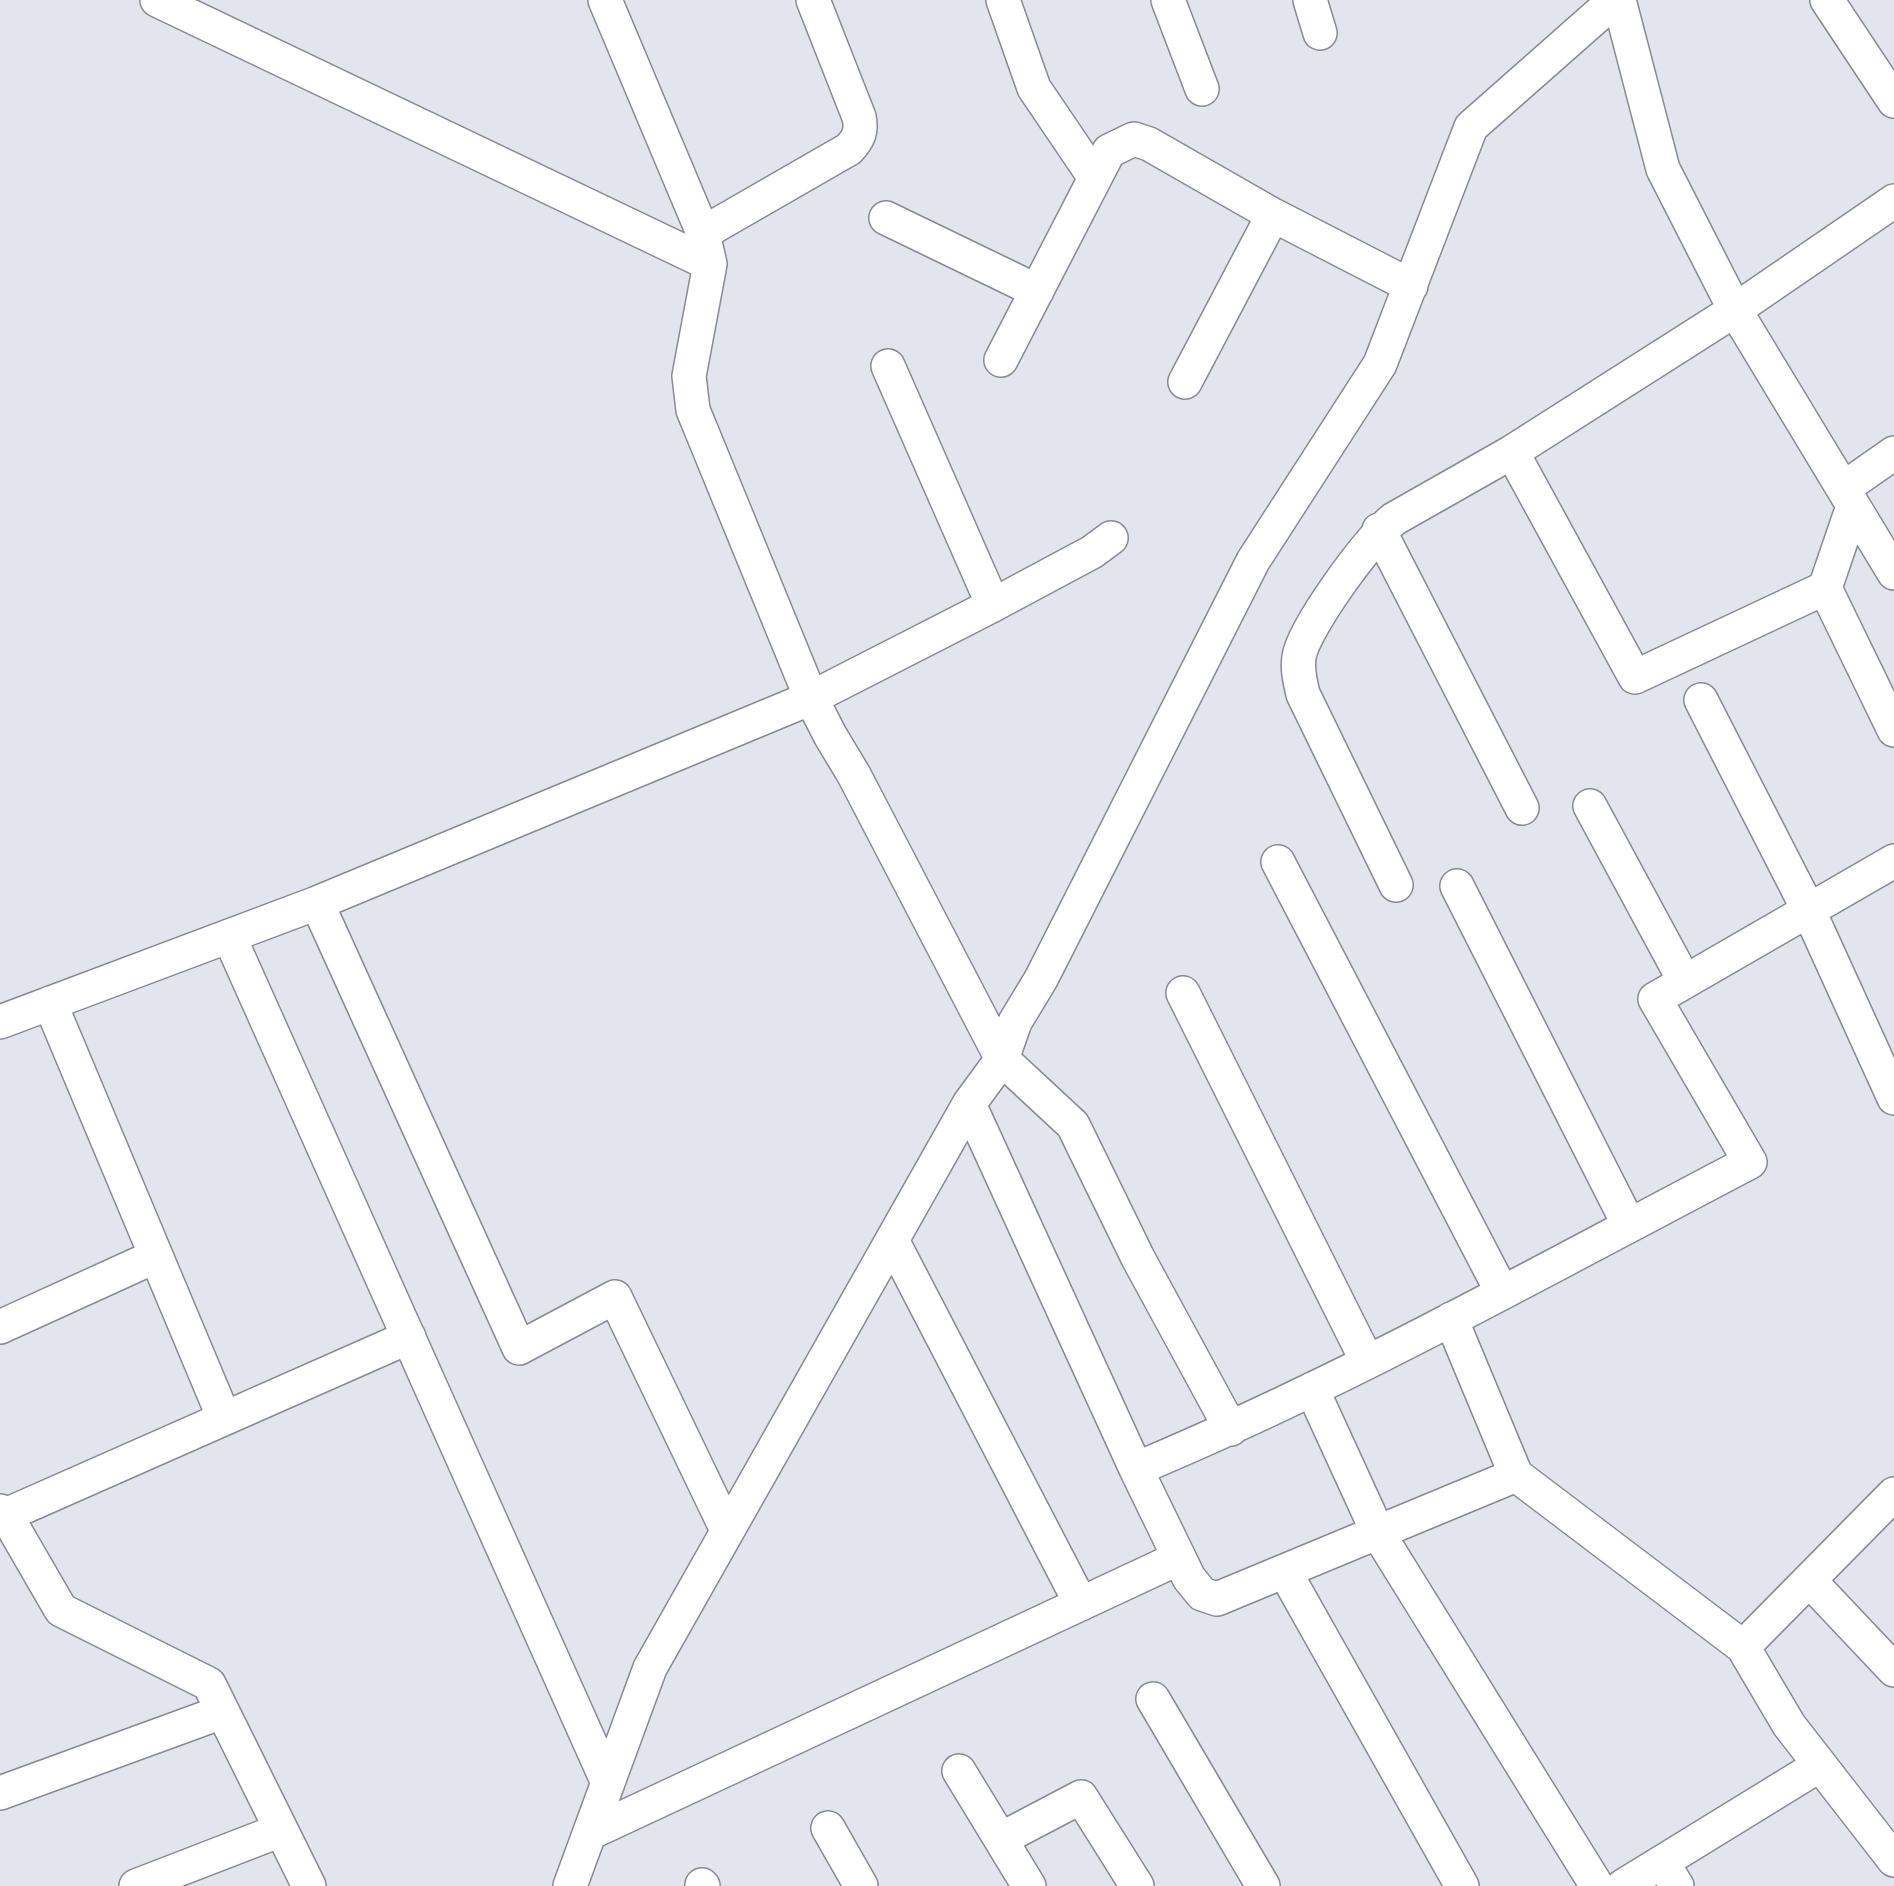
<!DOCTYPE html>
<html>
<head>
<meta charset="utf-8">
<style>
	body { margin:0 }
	canvas { display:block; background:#e2e4ee }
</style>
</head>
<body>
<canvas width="1894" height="1886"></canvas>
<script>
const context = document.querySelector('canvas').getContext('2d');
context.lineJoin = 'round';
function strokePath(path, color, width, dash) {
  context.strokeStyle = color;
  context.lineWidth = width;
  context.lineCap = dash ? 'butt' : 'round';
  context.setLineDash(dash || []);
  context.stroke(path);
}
const minor = new Path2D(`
	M157,0L710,264
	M605,0L703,233L710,264L689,376L693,410L811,698L830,735L854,775L1002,1059L1073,1125L1138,1258L1231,1429
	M1003,0L1034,88L1095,178
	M1168,0L1202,89
	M1310,0L1320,33
	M1619,0L1663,169L1735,310L1894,573
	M1827,0L1894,101
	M886,218L1037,291
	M703,233L849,149C859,138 862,131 859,117L813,0
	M1001,360L1109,151L1134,139L1149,144L1273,215L1411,286
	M1185,382L1273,215
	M1844,488L1894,453
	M1853,506L1825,588L1894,730
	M1379,530L1522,808
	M1825,588L1635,677L1512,452L1735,310L1894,201
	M993,605L1092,552L1111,538
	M1701,700L1808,909L1894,1098
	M1590,806L1684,980
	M1278,862L1502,1292
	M1396,885L1303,694C1300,681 1297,670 1299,657C1303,629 1370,537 1394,519L1512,452
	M1457,886L1629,1225
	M317,903L811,698L993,605L888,366
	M229,936L608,1783
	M1183,993L1367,1361
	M50,1003L224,1418
	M0,1022L317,903L519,1348L615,1297L727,1530
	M969,1104L1136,1469C1347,1381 1547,1268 1750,1162L1655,999L1894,861
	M892,1240L1081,1604
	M1451,1319L1516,1475
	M0,1327L156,1256
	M1312,1389L1378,1533L1597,1886
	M1136,1469L1189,1578L1202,1594L1217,1599L1516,1475L1743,1647
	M1894,1494L1743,1647L1789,1725L1894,1860
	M0,1511L6,1515L409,1337
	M6,1515L61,1610L209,1684L309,1886
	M1285,1572L1462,1886
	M1809,1580L1894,1670
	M1153,1699L1263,1886
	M959,1771L1029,1886
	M0,1793L222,1712
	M828,1828L861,1886
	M590,1833L1179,1558
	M1001,1839L1081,1797L1137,1886
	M1662,1862L1677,1886
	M702,1885L703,1886
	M136,1886L281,1830
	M570,1886L650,1668L969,1104L1002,1059L1015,1022L1041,979L1253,561L1380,364L1471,127L1615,0
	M1623,1886L1820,1765`);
strokePath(minor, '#878a92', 36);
strokePath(minor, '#fff', 33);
</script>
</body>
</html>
